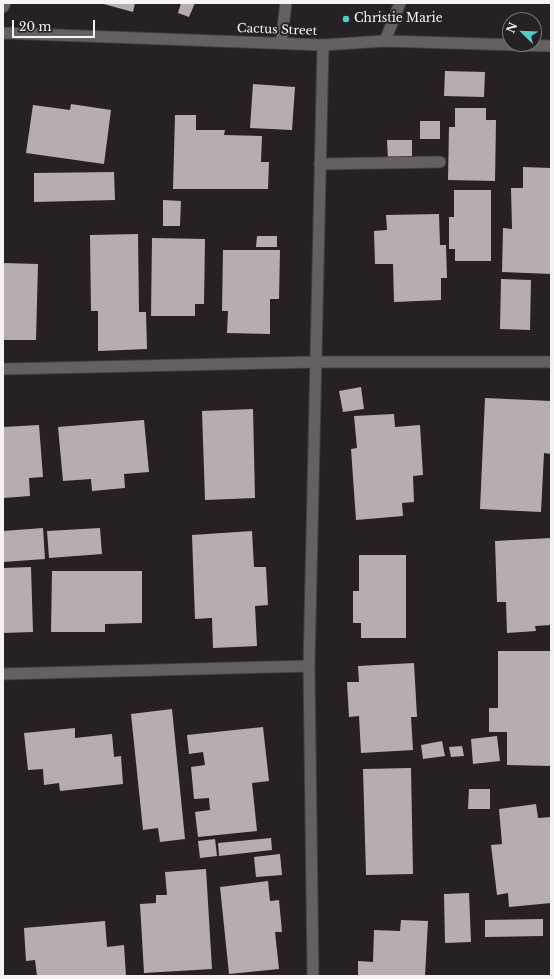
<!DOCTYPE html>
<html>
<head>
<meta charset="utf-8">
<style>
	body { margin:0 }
	#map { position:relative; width:554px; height:979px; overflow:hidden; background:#272125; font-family:"Libre Baskerville",serif }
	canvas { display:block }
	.frame { position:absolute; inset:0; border:4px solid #f7f3f5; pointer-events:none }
	.north { position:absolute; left:502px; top:12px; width:40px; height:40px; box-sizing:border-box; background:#272125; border:1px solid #7a7578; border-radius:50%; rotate:293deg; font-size:11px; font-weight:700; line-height:16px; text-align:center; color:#f7f3f5 }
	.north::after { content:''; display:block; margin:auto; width:14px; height:18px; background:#52cdcc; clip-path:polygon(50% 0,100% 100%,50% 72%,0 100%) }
	.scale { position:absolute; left:12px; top:20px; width:83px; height:18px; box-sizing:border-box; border:2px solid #f7f3f5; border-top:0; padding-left:5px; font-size:12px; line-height:14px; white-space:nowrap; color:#f7f3f5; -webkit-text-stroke:3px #272125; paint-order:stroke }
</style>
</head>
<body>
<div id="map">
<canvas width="554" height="979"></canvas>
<div class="frame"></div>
<div class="north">N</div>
<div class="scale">20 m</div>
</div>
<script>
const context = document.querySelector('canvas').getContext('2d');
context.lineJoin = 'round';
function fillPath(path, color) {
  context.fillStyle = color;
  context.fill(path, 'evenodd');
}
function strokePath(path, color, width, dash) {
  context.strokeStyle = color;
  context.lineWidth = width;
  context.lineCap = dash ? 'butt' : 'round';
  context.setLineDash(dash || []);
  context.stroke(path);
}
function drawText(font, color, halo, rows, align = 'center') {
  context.font = font + ' "Libre Baskerville",serif';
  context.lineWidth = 4;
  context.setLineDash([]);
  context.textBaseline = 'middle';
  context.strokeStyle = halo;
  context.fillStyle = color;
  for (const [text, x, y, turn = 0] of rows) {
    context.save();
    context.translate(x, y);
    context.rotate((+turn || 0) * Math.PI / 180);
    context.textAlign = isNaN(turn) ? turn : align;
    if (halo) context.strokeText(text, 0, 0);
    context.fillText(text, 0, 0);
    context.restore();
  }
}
fillPath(new Path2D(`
	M100,3H135L133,12Z
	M181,3H195L189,17L178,13Z
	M445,71L485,72L484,97L444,96Z
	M253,84L295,87L292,130L250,128Z
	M71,104L111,110L104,164L26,153L33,105L70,110Z
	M455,108H486V120H496L495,181L448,180L449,127H455Z
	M175,115H196V130H225L224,135L262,136L261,162H269L268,189H173Z
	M420,121H440V139H420Z
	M387,140H412V158L388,159Z
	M523,167L551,168V274L502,272L503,228L512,229L511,188H523Z
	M114,172L115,200L34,202V173Z
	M454,190H491V261H455V249H449V217H454Z
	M163,200L181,201L180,226H163Z
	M439,214L440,245H446L447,278H441V300L394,302L393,264H375L374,231L387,230L386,215Z
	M138,234L139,312H146L147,349L98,351V311H91L90,235Z
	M257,236H277V247H256Z
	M152,238L205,239L204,304H195V316H151Z
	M223,250H280L279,299H270V334L227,333L228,311H222Z
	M3,263L38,264L36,340H3Z
	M501,279L531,280L530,330L500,329Z
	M361,387L364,409L343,412L339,391Z
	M485,398L551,401V454L544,453L541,512L480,509Z
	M253,409L255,498L205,500L202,411Z
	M394,414L395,427L420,425L423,475L413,476L414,502L402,503L403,516L356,520L351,449L357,448L354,416Z
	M144,420L149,472L124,474L125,488L92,491L91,479L63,481L58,427Z
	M39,425L43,477L29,478L30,496L3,498V427Z
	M43,528L45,559L3,562V531Z
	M100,528L102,554L49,558L47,531Z
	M252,531L254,567H266L268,605L255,606L257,646L213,648L212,618L195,619L192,535Z
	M551,538V625L535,626L536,631L507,633L506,602H497L495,541Z
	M359,555H406V638H361V623H353V591H359Z
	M31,567L33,632L3,633V568Z
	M52,571H142V623L105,624V632H51Z
	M498,651H551V766L507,765V732H489V708H498Z
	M414,663L417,717H411L413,750L361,753L359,716L349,717L347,682H359L358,666Z
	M172,709L185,839L160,842L158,828L143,830L131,714Z
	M263,727L269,781L252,783L257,831L198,837L195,812L210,810L209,798L194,799L191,767L205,765L203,752L189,754L187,735Z
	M75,728V738L112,734L114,757L121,756L123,784L60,791L59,783L44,785L43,769L28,770L24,733Z
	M497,736L500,761L473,764L471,739Z
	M442,741L445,756L423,759L421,745Z
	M462,746L464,756L451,757L449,747Z
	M411,768L413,874L366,875L363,769Z
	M469,789H490V809H468Z
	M536,804L538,818L551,817V903L509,907L508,893L497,895L491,845L502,844L499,809Z
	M271,838L272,850L219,856L218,843Z
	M215,839L217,856L200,858L198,841Z
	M280,854L282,875L256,877L254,857Z
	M206,869L212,969L144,973L140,904L156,903V895H167L165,872Z
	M268,881L270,901L279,900L282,932H275L279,969L229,974L220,887Z
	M469,893L471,942L445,943L444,894Z
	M543,919V936L485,937V920Z
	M401,920L428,921L425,976H358V961L373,962L374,930L400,931Z
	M105,921L107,947L124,945L126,976H37L35,960L26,961L24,928Z`), '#b5adb2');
const service = new Path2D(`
	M281,43L286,3
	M320,164L440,162`);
const minor = new Path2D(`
	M3,7L5,3
	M385,41L400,3
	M3,369L316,362H551
	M3,674L309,666
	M313,976L309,666L323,45`);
const tertiary = new Path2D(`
	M3,33L323,45L385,41L551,46`);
strokePath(service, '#433e41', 13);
strokePath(minor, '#433e41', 13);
strokePath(tertiary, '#433e41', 13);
strokePath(service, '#665f63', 11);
strokePath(minor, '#665f63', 11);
strokePath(tertiary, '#665f63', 11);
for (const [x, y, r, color] of [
	[346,19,4,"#52cdcc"]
]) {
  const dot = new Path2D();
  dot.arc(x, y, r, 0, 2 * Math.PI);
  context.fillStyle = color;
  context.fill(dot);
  strokePath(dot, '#272125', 1.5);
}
drawText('12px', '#f7f3f5', '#272125', [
	["Christie Marie",354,19]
], 'left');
drawText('12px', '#f7f3f5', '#272125', [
	["Cactus Street",277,30,2]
]);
</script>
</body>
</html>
